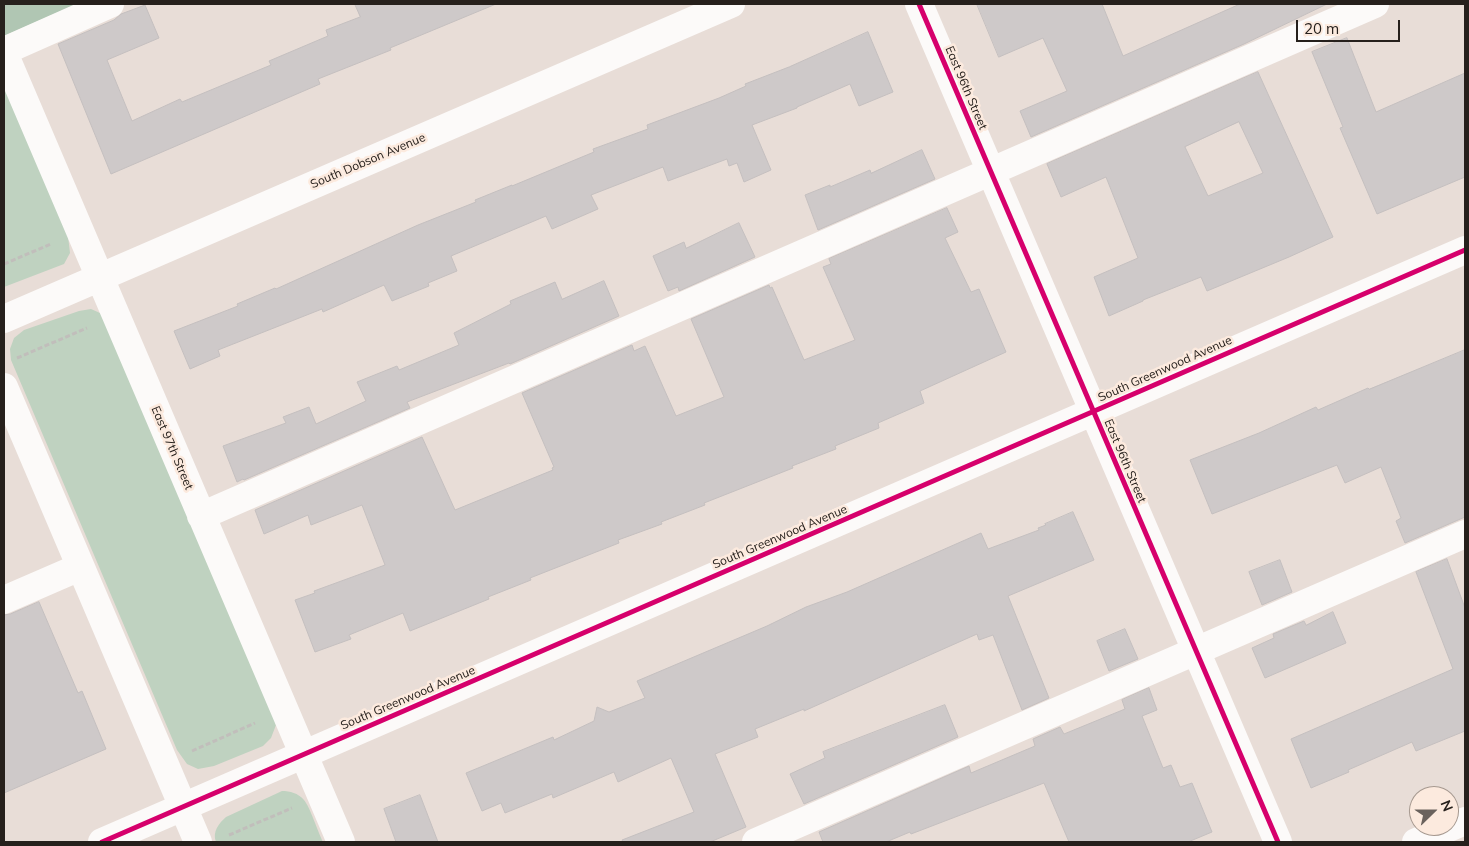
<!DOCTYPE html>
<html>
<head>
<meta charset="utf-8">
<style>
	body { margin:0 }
	#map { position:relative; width:1469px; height:846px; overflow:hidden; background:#e8ddd7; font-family:Mulish,sans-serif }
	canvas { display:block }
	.frame { position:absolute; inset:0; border:5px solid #26201c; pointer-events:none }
	.north { position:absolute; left:1409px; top:786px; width:50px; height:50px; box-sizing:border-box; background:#fceade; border:1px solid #a69990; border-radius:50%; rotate:68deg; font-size:14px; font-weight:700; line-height:20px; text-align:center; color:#26201c }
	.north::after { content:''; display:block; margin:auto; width:18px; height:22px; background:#6a625d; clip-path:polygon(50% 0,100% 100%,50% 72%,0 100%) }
	.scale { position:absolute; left:1296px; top:20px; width:104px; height:22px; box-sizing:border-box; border:2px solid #26201c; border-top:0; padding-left:6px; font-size:15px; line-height:18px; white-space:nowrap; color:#26201c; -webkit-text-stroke:4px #fceade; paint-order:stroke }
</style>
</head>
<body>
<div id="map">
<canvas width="1469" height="846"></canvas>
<div class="frame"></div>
<div class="north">N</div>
<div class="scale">20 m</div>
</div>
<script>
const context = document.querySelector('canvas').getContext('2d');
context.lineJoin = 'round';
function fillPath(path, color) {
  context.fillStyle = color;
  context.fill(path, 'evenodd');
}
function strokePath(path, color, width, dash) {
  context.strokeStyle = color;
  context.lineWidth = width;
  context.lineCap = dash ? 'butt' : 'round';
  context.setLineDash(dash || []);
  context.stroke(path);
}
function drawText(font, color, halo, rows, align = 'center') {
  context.font = font + ' Mulish,sans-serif';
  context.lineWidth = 5;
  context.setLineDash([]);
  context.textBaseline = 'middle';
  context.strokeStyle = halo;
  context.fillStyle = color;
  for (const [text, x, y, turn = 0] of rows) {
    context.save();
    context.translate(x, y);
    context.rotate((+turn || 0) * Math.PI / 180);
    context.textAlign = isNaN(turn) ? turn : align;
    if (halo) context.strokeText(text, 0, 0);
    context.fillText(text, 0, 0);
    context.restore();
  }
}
fillPath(new Path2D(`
	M4,86L68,236L70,253L64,264L4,287Z
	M91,309L100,313L108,328L274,715L276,725L271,738L263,746L214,766L198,769L187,764L177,750L11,360L10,349L14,338L24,330L79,311Z
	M282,791C290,791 298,793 304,800C310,807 318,832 323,842H216C212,832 219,823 226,817Z`), '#bfd2c0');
fillPath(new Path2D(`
	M4,4H77L4,36Z`), '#b0c6b3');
const building = new Path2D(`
	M355,4H496L390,48L391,50L318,79L320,84L111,174L58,44L114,20L121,14L145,5L159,38L107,60L132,121L180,99L182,102L271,65L269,61L328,36L326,30L360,17Z
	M977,4H1102L1123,56L1240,4H1327L1244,44L1031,137L1020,111L1067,91L1043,38L999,57Z
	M868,32L893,92L859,106L850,84L797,107V108L752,125L771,170L744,182L737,163L729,166L727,159L668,181L663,167L591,195L598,209L552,229L546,216L451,256L457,271L428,283L429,286L392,301L384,285L323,312L322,309L218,350L220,356L190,369L174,331L238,306L237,304L275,288L276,289L418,225L476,202L475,200L512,185V186L594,152L593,149L648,129L647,125L719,98L746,86L745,84L789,67Z
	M1347,38L1376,112L1465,73V177L1377,214L1340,128L1343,127L1312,52Z
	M1258,72L1333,237L1289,257L1207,291L1201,277L1143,300V301L1109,316L1094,277L1138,258L1106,177L1061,197L1047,164ZM1239,122L1263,173L1208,196L1185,147Z
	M922,150L935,179L818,230L805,195L830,185V187L870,170L871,173Z
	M947,208L958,232L945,238L971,292L979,289L1006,352L920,391L924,403L878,423L879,428L835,446L836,449L792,466L793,468L704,503L705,505L661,522L662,524L618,540L619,543L530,578L531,580L488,597L489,599L410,631L403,613L349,635L351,639L315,652L295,600L315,593L314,591L385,565L362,505L311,525L308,515L264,534L255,510L422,437L455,510L553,470L552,468L554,467L522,393L632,345L634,351L645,346L676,416L724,397L691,319L769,285L770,288L772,287L804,360L855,340L823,267L831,264L829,259Z
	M739,223L755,257L679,291L678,287L668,291L653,256L684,242L686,248Z
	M604,281L619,316L510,364L509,363L407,402L410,408L244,480L243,479L237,482L223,446L286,423L283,417L309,407L316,424L366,401L357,382L397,366L399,370L459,345L454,333L511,304L510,301L555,282L562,299Z
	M1465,350V517L1405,543L1396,521L1401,518L1381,467L1345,483L1337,465L1212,514L1190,460L1259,433L1316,407L1318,410L1368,388L1369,389Z
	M1073,512L1094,560L1008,596L1049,698L1022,710L993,635L979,640L977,634L804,711V709L755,729L758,737L715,754L746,827L710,842H623L622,840L694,812L671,758L618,782L614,772L553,798L552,794L505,813L501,803L482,811L466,773L553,737L554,740L594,721L597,707L609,712L645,698L637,681L767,626L806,607L847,592L981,533L988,549L1039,530L1038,528L1046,525L1045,524Z
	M1447,559L1465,608V731L1416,751L1412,742L1348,770L1349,772L1311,788L1291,739L1453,669L1416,572Z
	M1280,560L1292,592L1262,605L1249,572Z
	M39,602L78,693L82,691L106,749L4,793V615L10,614Z
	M1333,612L1346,643L1265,678L1252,648L1274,638L1273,634L1304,621L1306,625Z
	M1125,629L1138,659L1109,671L1097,641Z
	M1149,688L1157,710L1142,716L1163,768L1171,765L1180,787L1192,783L1212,832L1188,842H1069L1044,783L911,834L910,832L886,842H823L819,832L969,766L971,773L1035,746L1033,739L1060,727L1064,734L1125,709L1122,700Z
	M945,705L958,737L804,804L790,774L825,758L823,752Z
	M420,795L438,842H396L384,809Z`);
fillPath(building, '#cec9c9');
strokePath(building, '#c4bfbf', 1);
strokePath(new Path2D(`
	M4,264L51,244
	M17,358L87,328
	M192,751L255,723
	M229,835L292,808`), '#c1bebb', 3, [5, 2.5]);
strokePath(new Path2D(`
	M919,4L1278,842
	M4,51L110,4
	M4,53L341,842
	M4,319L731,4
	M4,387L198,842
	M201,516L1375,4
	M4,600L80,567
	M102,842L1465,250
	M756,842L1465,534
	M1416,842L1465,821`), '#fcfaf9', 28);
strokePath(new Path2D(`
	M919,4L1278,842
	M102,842L1465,250`), '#d6006c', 5);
drawText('12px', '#26201c', '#fceade', [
	["East 96th Street",966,88,67],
	["South Dobson Avenue",368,161,-23],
	["South Greenwood Avenue",1165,369,-24],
	["East 97th Street",172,448,67],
	["East 96th Street",1125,461,67],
	["South Greenwood Avenue",780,537,-23],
	["South Greenwood Avenue",408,698,-23]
]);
</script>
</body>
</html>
